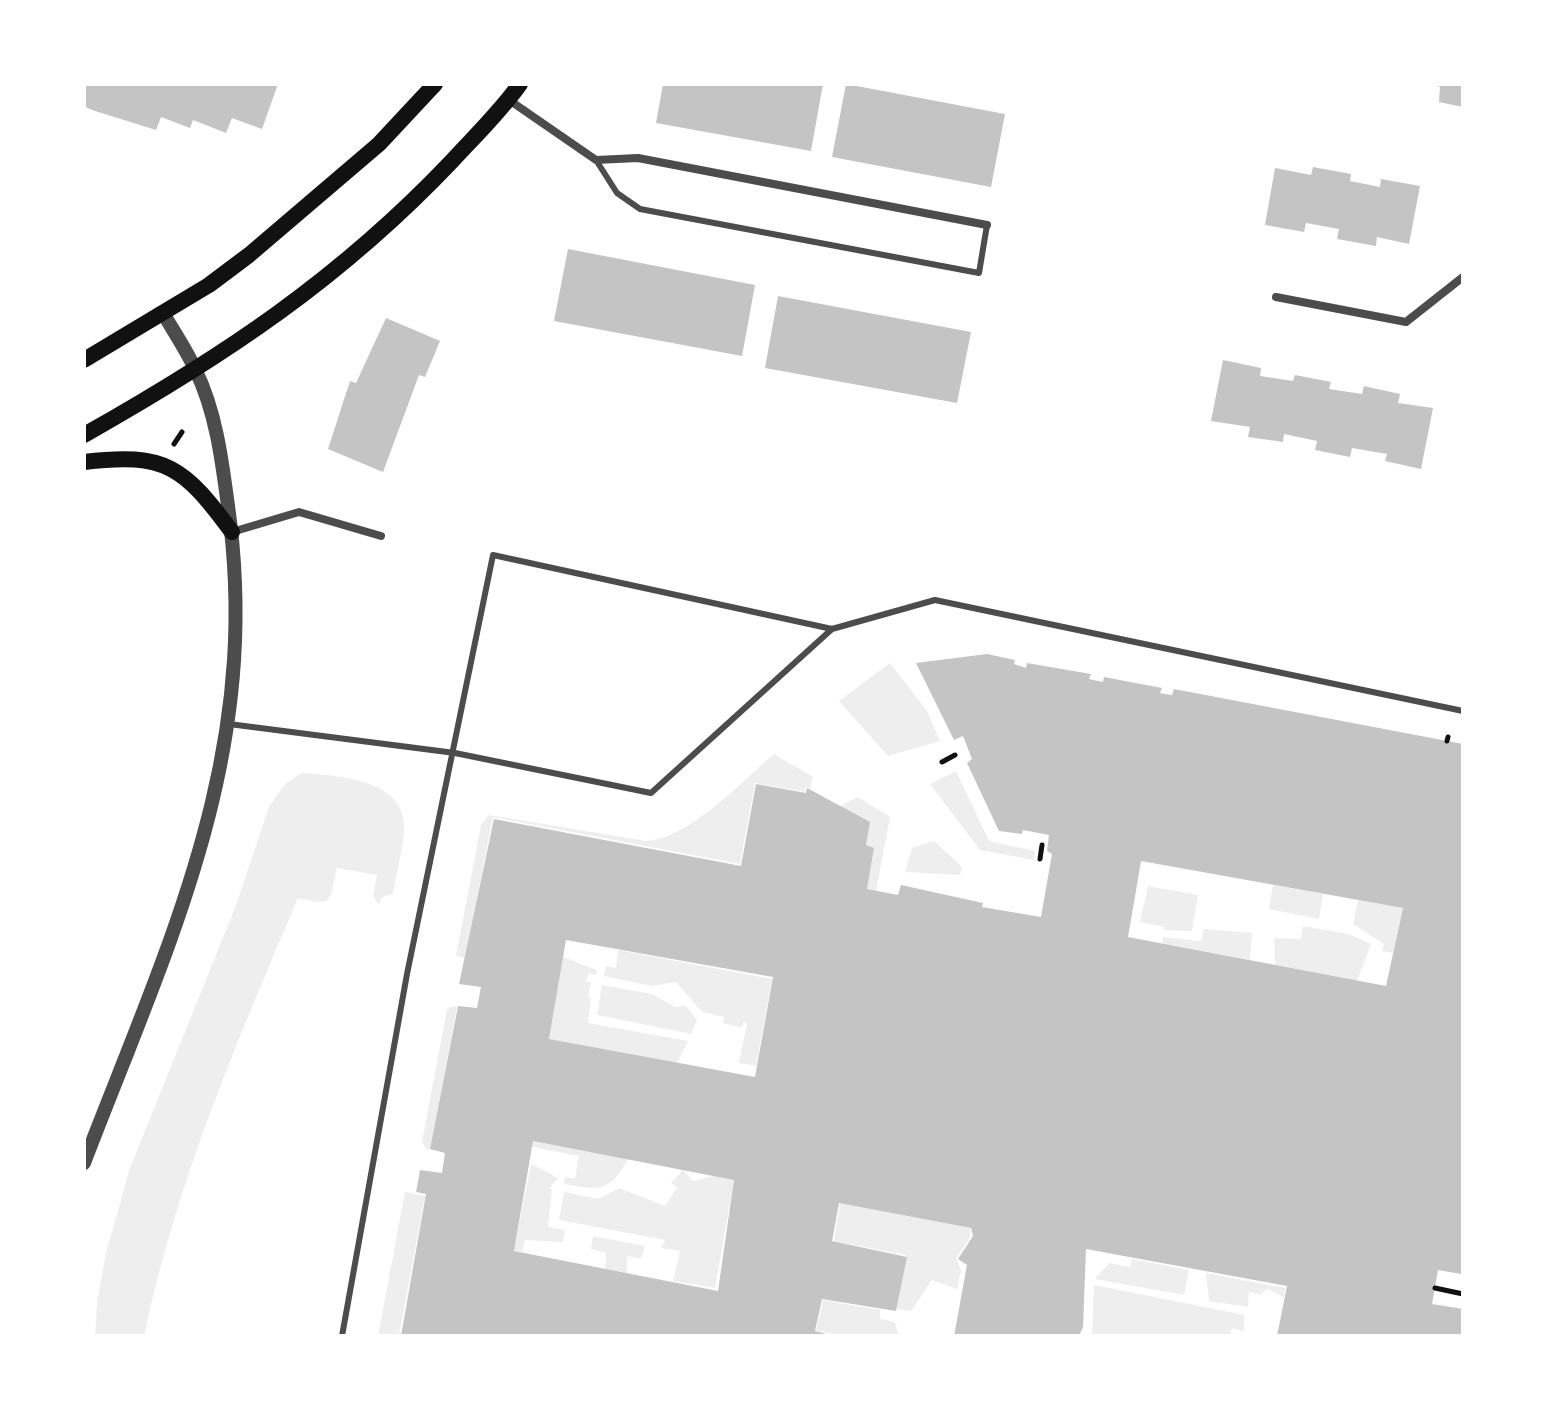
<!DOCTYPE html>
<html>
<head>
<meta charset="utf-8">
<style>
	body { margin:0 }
	#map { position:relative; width:1547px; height:1420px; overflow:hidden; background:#fff; font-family:Georgia,serif }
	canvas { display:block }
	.frame { position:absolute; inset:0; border:86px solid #fff; pointer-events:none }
</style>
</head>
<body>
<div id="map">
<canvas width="1547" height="1420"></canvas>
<div class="frame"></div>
</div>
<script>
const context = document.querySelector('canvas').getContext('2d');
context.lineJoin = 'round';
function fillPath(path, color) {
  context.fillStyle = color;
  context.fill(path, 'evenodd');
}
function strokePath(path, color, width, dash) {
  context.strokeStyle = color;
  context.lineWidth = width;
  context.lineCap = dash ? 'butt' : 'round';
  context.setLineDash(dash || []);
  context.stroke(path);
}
fillPath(new Path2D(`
	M890,663L927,711L940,741L888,756L839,701Z
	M774,754L813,777L810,789L805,787L806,792L755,783L740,864L493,817L465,958L456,956L481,825L489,815L646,841C690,838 741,782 774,754Z
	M956,771L989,841L1035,851L1034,860L980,850L930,784Z
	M302,773C337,776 403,778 404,826C404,848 396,873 393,894L382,897L379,904L373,896L377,875L337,868C329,901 335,907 298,898C236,1044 177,1180 144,1336H95L97,1303L106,1253L130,1168L235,908L269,807L285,784Z
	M858,797L890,817L876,891L867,889L874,848L866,845L840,806Z
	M934,841L962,867L960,875L905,872L912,848Z
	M1273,885L1323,894L1319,919L1269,909Z
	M1148,886L1198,895L1192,931L1164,930V927L1140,922Z
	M1358,900L1403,908L1393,953L1382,951L1384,944L1353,924Z
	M1303,926L1349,934L1371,944L1357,981L1275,965L1274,938L1301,939Z
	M1204,929L1252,933L1250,960L1162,943L1163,937L1201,941Z
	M618,950L772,979L756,1066L739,1063L747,1023L743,1022L742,1028L723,1023L724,1017L702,1012L676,982L652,986L604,976L606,966L616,968Z
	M563,957L597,970L596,975L588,974L586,982H591L588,997L591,998L588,1023L688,1041L677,1063L549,1039Z
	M602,985L652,994L675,1007L686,1006L697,1020L691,1034L597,1015Z
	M453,1006L457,1007L430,1149H426L422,1142L447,1009Z
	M533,1141L628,1159C610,1193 599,1190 564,1184L565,1177L575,1179L579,1156L532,1147Z
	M531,1164L558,1178L549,1189H552L548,1227L565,1230L563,1242L525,1240L522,1252L514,1251Z
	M683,1170L693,1181L713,1176L734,1180L715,1288L673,1281L680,1251L661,1248L665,1240L559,1220L564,1192L599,1199L619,1188L665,1206L677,1188L671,1183Z
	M405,1192L425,1196L399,1336H378Z
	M840,1203L970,1228V1237L956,1258L961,1271L957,1289L932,1280L911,1311L897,1309L906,1255L834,1241Z
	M593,1236L645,1246L641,1259L627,1256V1273L605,1269L606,1253L591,1249Z
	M1132,1259L1189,1270L1184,1295L1095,1279L1109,1263L1130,1267Z
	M1206,1273L1285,1288L1284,1297L1267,1289L1260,1295L1249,1292L1248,1307L1209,1301Z
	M1094,1285L1244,1315V1331L1232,1328L1230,1336L1092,1335Z
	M823,1300L880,1310V1319L895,1322L899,1336H847L816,1331Z`), '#eee');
fillPath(new Path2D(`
	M84,84H278L262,129L232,118L226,133L193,120L190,128L161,117L156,130L92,110L84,106Z
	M663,84H823L811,151L656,123Z
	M846,84L1005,114L991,187L832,157Z
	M1432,84H1463V107L1439,102L1440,87Z
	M1313,167L1351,174L1350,181L1380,187L1381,179L1420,186L1409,244L1377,237L1376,246L1337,239L1339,229L1306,223L1304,232L1265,225L1275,168L1311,175Z
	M568,249L755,285L742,356L554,321Z
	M778,296L971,332L957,403L765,368Z
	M386,318L440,341L425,377L419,375L383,472L328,449L350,381L356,383Z
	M1223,360L1261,368L1260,376L1293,381L1295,375L1331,382L1329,389L1362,394L1364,386L1400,394L1398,403L1433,408L1421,469L1385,461L1387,454L1352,448L1350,457L1315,450L1317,441L1284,434L1283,442L1248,437L1250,427L1211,421Z
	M987,654L1015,660L1014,664L1026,668L1027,663L1091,674L1089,679L1103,682L1104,677L1162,688L1160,693L1165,694L1172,695L1174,689L1463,744V1263L1461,1274L1438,1270L1432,1304L1463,1309V1336H1277L1287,1286L1086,1249L1083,1327L1079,1336H954L967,1265L958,1259L973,1236L971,1228L839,1203L832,1241L907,1257L896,1311L822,1299L815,1331L834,1336H401L426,1194L416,1192L420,1170L442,1173L445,1153L430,1149L458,1006L477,1008L481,987L459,984L494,819L741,866L756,784L806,793L807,788L870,822L866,845L874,848L867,889L898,895L901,885L983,903L982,907L1041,917L1052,854L1047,851L1049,835L1023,830L1022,834L999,831L967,763L972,759L963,736L954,740L916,663ZM1141,861L1403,908L1386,986L1128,937ZM566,940L773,977L755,1077L549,1039ZM533,1141L734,1180L718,1291L514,1251Z`), '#c4c4c4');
strokePath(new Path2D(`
	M174,444L182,432
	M1447,741L1448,737
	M942,762L955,755
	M1040,859L1042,845
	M1435,1288L1463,1294`), '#111', 5);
strokePath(new Path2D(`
	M596,160L617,193L640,209L979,273L987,225
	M229,724L455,753L651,793L832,629
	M342,1336L407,974L493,555L832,629L935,600L1463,711`), '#4c4c4c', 6);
strokePath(new Path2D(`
	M509,100L596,160L638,158L987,225
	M1276,297L1406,322L1463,277
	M232,532L299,512L381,536`), '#4c4c4c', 8);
strokePath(new Path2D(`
	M84,1163C170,939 263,753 228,506C222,461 216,412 196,371C187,351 174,332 163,313`), '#4c4c4c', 14);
strokePath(new Path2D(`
	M84,360L209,285L249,255L379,144L435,84
	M84,435C224,356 340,279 452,161C475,136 500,112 520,84
	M84,462C166,452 184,467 232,532`), '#111', 16);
</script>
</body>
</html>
